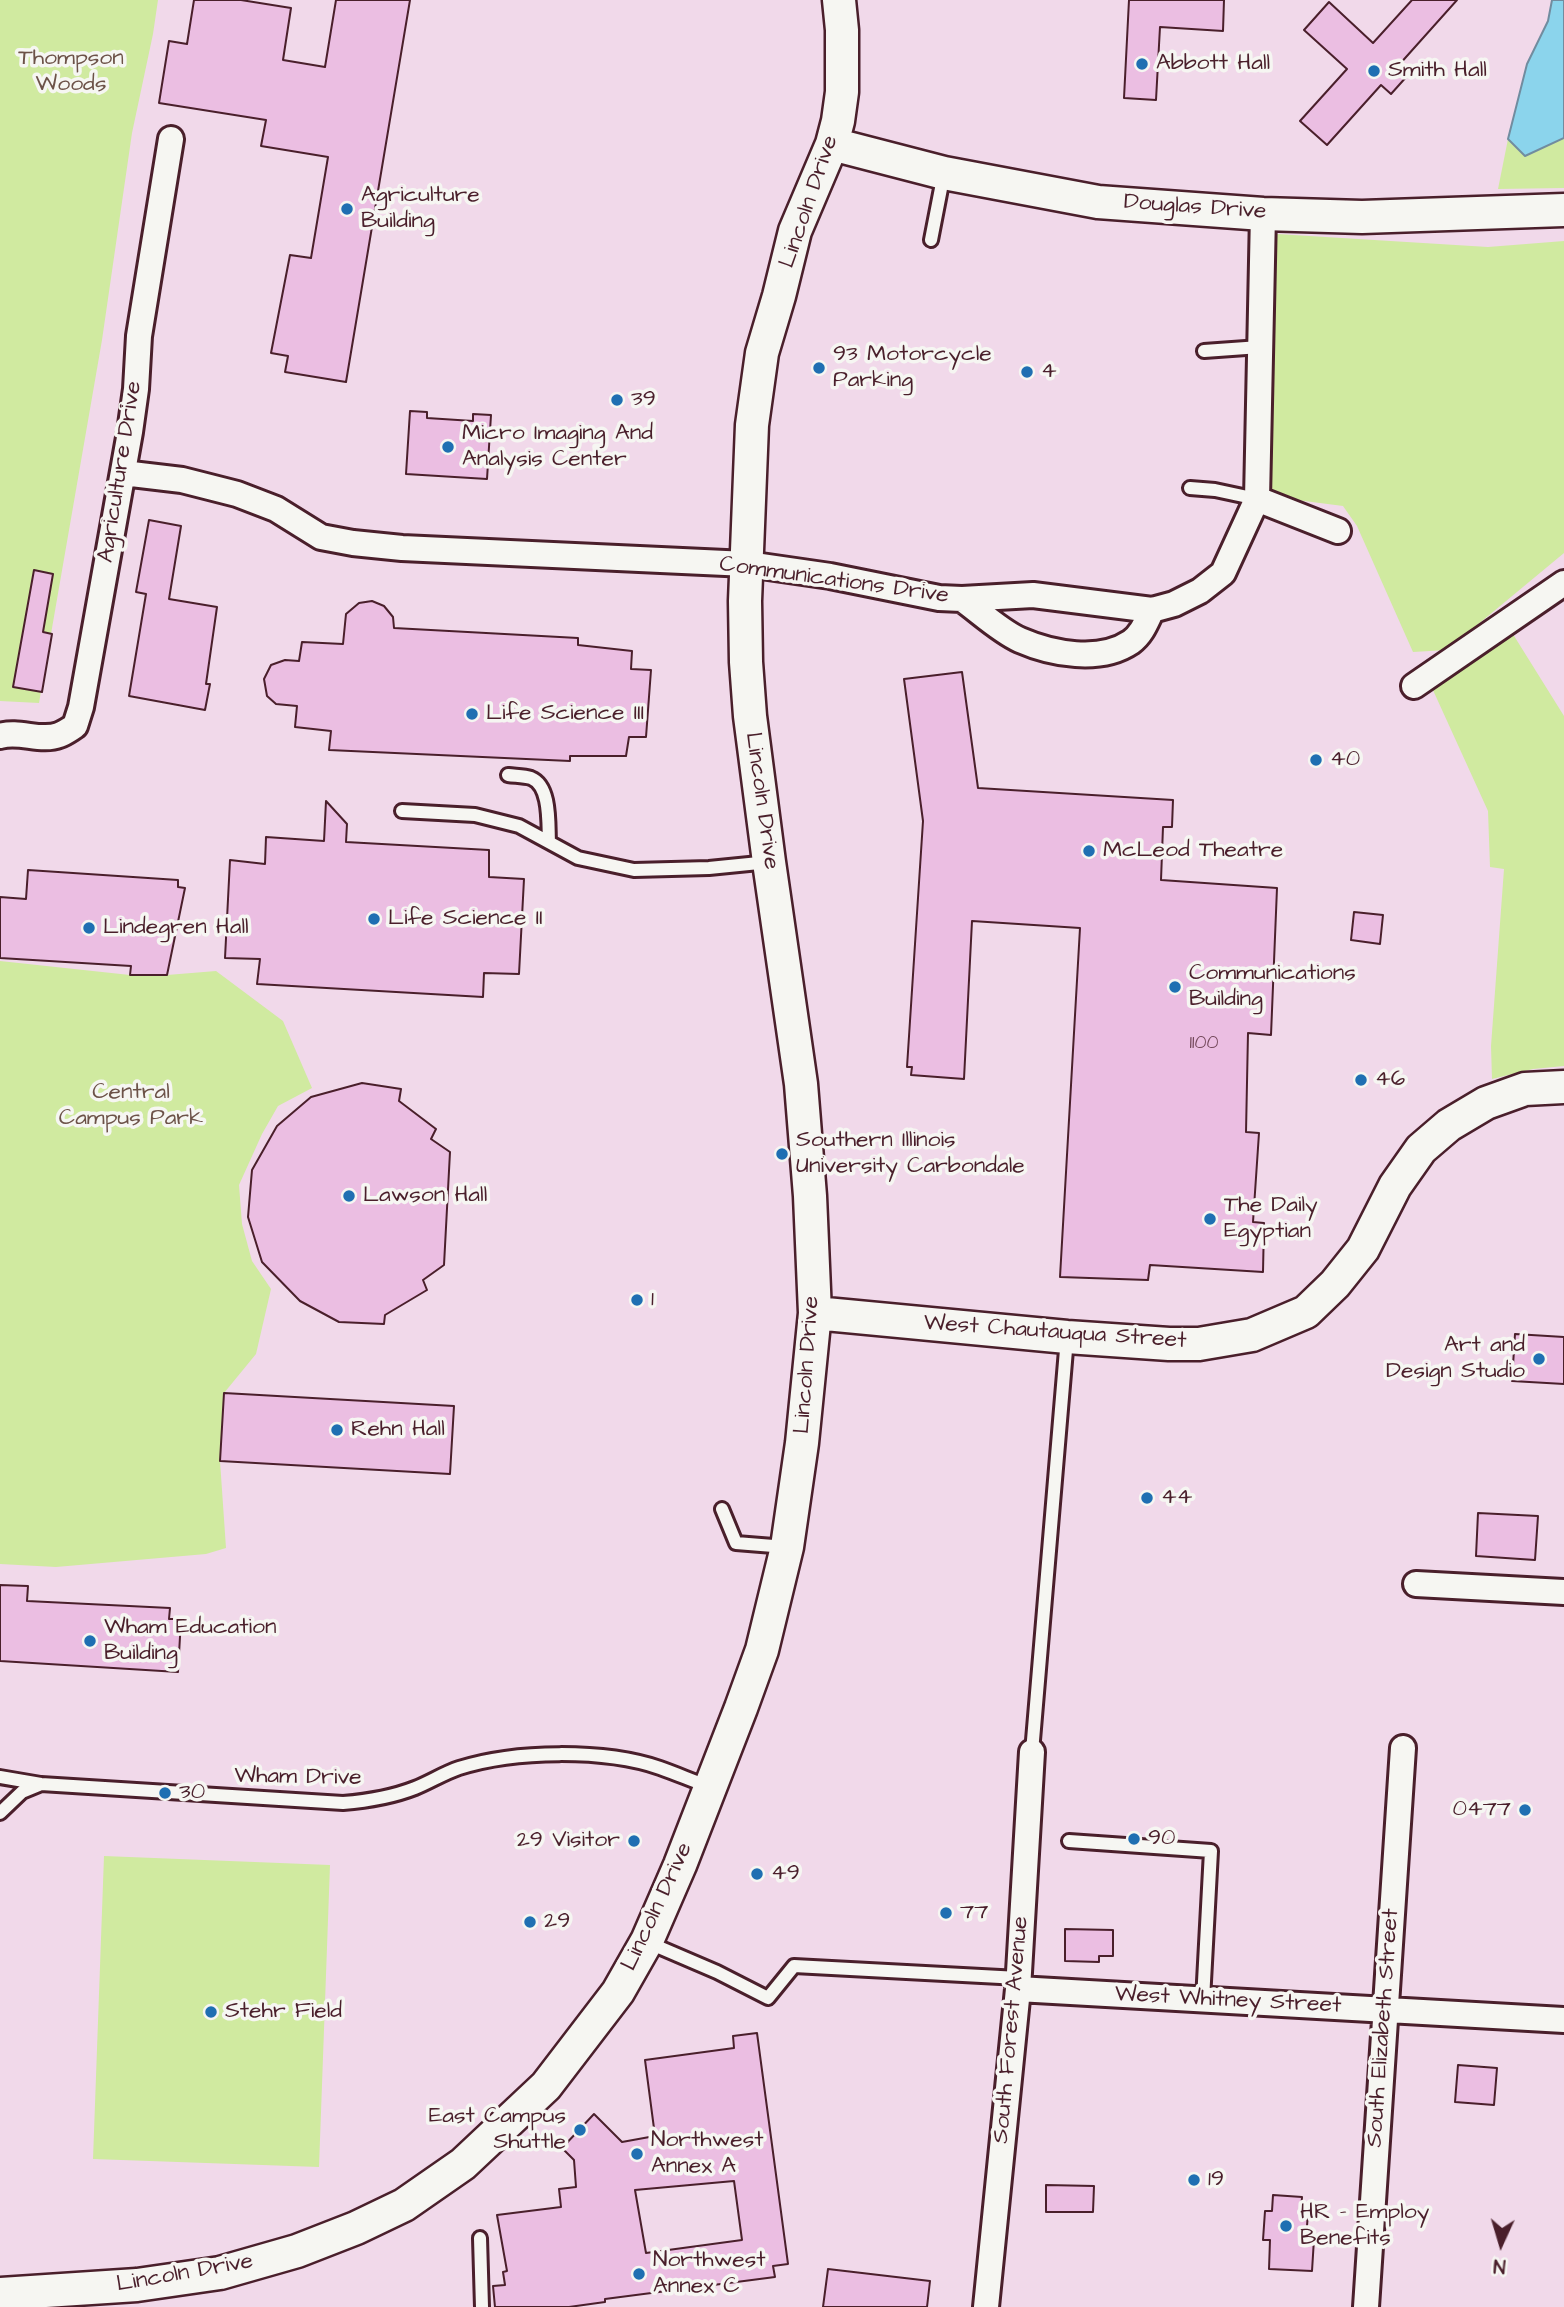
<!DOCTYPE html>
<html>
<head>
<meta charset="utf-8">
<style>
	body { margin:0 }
	#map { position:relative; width:1564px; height:2307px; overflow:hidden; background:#f3e5ed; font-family:"Architects Daughter",sans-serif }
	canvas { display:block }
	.north { position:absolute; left:1466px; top:2209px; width:70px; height:70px; -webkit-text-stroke:5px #f6f6f2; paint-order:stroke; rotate:184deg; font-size:19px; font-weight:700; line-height:28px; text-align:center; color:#4a1f2b }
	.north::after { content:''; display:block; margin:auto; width:24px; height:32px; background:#4a1f2b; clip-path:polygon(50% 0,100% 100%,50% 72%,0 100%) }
</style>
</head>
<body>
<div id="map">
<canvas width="1564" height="2307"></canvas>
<div class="north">N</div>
</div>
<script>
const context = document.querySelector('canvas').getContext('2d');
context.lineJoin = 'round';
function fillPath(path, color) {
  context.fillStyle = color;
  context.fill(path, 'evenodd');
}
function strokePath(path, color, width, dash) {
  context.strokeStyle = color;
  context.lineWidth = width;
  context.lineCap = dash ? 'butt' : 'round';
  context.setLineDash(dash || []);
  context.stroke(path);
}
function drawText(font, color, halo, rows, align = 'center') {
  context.font = font + ' "Architects Daughter",sans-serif';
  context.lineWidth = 7;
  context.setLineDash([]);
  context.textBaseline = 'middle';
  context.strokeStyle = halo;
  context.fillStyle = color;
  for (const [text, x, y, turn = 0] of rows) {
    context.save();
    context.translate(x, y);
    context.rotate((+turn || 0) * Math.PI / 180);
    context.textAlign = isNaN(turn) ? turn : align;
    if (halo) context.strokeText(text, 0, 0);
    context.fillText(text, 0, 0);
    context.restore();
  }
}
fillPath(new Path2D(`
	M0,0H1564V2307H0Z`), '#f1d9ea');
fillPath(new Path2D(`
	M0,0H158L153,34L132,133L102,340L39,703L0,701Z
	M1564,138V188L1498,189L1508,139L1525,156Z
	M1277,234L1488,247L1564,241V553L1447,650L1413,652L1357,526L1343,506L1289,499L1267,486Z
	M1506,623L1564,716V1066L1533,1069L1492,1079L1491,1046L1504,869L1490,867L1488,811L1427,677Z
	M0,961L130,975H167L216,971L283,1021L312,1088L278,1106L262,1134L239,1185L242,1224L252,1261L271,1289L256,1354L224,1393L220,1461L226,1548L206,1554L56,1567L0,1564Z
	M104,1856L330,1865L319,2167L93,2159Z`), '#d0eaa0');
const water = new Path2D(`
	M1552,0H1564V138L1525,156L1508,139L1527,64L1548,21Z`);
fillPath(water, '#8bd4ec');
strokePath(water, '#718c9f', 2);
const building = new Path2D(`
	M194,0H241L291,8L283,60L325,67L336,0H410L346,382L285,372L288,356L271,353L290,255L311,258L328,157L261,146L266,120L159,103L169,41L187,44Z
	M1129,0H1224L1223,31L1160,27L1156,100L1124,98Z
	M1412,0H1457L1398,66L1408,75L1391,94L1381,85L1327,145L1300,121L1347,69L1304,30L1329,2L1373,43Z
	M410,411L427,412V418L473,421V414L491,415L487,479L406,474Z
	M149,520L181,526L169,599L217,607L206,684H210L205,710L129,696L146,594L136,592Z
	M34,570L53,574L43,632L52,634L42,692L13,687Z
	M372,601L384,606L393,617L394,628L578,638V645L632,651L631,669L651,670L646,737H629L626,756H570V761L329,750L331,731L295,727L297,706L276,704L267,696L264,679L271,665L285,660L299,661L302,642L343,644L346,614L359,603Z
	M962,672L978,788L1173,800L1172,827H1163L1161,880L1277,888L1271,1035L1248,1033L1246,1132L1259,1133L1253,1222L1264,1223L1263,1272L1150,1265L1148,1280L1060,1277L1080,928L972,921L964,1079L911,1075L912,1067H907L923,821L904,679Z
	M326,801L347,824L346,842L489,850V877L524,879L519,974L484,973L483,997L257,984L260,959L225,958L230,860L265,864L266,837L324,841Z
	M28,870L178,880V887L185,888L167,975H130L131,966L0,958V897L26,899Z
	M1354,912L1383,915L1380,944L1351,940Z
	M362,1083L401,1089L399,1101L436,1129L431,1139L450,1152L444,1265L423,1280L427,1290L385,1315L384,1324L339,1322L300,1301L262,1262L248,1217L252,1170L277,1126L311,1097Z
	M1515,1334L1564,1337V1384L1512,1381Z
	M224,1393L454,1406L450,1474L220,1461Z
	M1478,1513L1538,1516L1535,1560L1476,1556Z
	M0,1585L28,1586L27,1601L170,1608L169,1619H181L178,1672L0,1661Z
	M1065,1929L1113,1930V1956H1099V1962L1065,1961Z
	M757,2033L788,2264L773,2266L775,2277L605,2299V2302L569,2307H495L493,2286L505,2285L503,2272L507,2271L497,2215L561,2207L559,2189L576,2187L574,2160L562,2148L594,2114L622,2142L655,2136L645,2060L734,2048L733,2036ZM734,2181L742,2240L646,2253L635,2190Z
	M1458,2065L1497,2068L1494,2105L1455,2102Z
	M1046,2185L1094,2186L1093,2212H1046Z
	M1273,2195L1302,2197L1301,2212L1308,2213L1306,2239H1314L1312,2271L1269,2269L1270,2240H1263L1265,2211H1272Z
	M828,2269L930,2281L927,2307H823Z`);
fillPath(building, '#ebbee2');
strokePath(building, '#4a1f2b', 2);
const service = new Path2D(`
	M931,240L944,173
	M1204,351L1260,347
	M1190,488L1215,490L1257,499
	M508,775C515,776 524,776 531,778C551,786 548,824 549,842
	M402,811L475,815L519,826L578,858L634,870L709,868L769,862
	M722,1509L736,1543L786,1547
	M1032,1752L1067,1338
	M0,1777L41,1784L343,1803C368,1801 392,1797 415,1788C430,1782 444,1773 459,1768C515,1750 604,1749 660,1768C677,1774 693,1781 710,1787
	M0,1813L22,1792L39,1785
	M1069,1841L1211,1851L1203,2000
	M647,1942L717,1972L768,1998L794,1966L1019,1978
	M480,2238L482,2307`);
const minor = new Path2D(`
	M123,473L182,480L237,494L276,509L321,537L353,543L402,548L747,564L830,576L939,598L962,599L1033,595L1152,610L1174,604L1200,591L1223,573L1257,499L1263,214
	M1257,499L1338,531
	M962,599C980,612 1000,631 1020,640C1052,654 1100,663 1131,642C1142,634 1146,622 1152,610
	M1414,686L1564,583
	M0,736C19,730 41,742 59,735C65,733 70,729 75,726L81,707L130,432L136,389L139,336L171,139
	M1416,1584L1564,1592
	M1018,1989L1564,2020
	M986,2307L1018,1989L1032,1752
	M1366,2307L1403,1748`);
const tertiary = new Path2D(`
	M832,144L944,173L1098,202L1263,214L1362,217L1564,210
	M815,1313L1067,1337L1169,1344H1199L1252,1335L1306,1312L1335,1284L1363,1249L1395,1186L1421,1149L1449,1125L1486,1103L1525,1089L1564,1087
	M0,2294L137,2285L220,2273L297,2251L356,2228L404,2205L463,2164L546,2086L618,1992L647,1941L680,1865L741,1708L762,1650L787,1547L802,1443L815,1313L810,1196L801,1084L769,862L750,716L746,662L745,601L752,425L762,353L779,296L795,231L832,144L838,121L842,92V30L839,0`);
strokePath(service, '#4a1f2b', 18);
strokePath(minor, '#4a1f2b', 30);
strokePath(tertiary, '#4a1f2b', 37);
strokePath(service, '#f6f6f2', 12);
strokePath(minor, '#f6f6f2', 24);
strokePath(tertiary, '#f6f6f2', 32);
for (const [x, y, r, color] of [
	[1142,64,7,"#1f6fb2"],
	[1374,71,7,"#1f6fb2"],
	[347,209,7,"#1f6fb2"],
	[819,368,7,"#1f6fb2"],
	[1027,372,7,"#1f6fb2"],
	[617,400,7,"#1f6fb2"],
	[448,447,7,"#1f6fb2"],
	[472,714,7,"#1f6fb2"],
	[1316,760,7,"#1f6fb2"],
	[1089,851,7,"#1f6fb2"],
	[374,919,7,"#1f6fb2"],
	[89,928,7,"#1f6fb2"],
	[1175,987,7,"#1f6fb2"],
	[1361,1080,7,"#1f6fb2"],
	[782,1154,7,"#1f6fb2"],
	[349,1196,7,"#1f6fb2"],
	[1210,1219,7,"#1f6fb2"],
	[637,1300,7,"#1f6fb2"],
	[1539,1359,7,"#1f6fb2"],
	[337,1430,7,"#1f6fb2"],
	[1147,1498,7,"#1f6fb2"],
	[90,1641,7,"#1f6fb2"],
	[165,1793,7,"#1f6fb2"],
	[1525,1810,7,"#1f6fb2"],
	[1134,1839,7,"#1f6fb2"],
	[634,1841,7,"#1f6fb2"],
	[757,1874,7,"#1f6fb2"],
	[946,1913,7,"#1f6fb2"],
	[530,1922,7,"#1f6fb2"],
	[211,2012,7,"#1f6fb2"],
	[580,2130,7,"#1f6fb2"],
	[637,2154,7,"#1f6fb2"],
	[1194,2180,7,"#1f6fb2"],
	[1286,2226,7,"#1f6fb2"],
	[639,2274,7,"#1f6fb2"]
]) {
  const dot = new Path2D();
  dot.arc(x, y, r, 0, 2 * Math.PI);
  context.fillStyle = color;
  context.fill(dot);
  strokePath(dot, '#f6f6f2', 2.5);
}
drawText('19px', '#724759', null, [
	["1100",1204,1044]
]);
drawText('23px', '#6c5248', '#f6f6f2', [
	["Thompson",71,59],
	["Woods",71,85],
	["Central",131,1093],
	["Campus Park",131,1119]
]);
drawText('23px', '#4a1f2b', '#f6f6f2', [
	["Abbott Hall",1156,64],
	["Smith Hall",1388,71],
	["Agriculture",361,196],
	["Building",361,222],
	["93 Motorcycle",833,355],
	["Parking",833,381],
	["4",1041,372],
	["39",631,400],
	["Micro Imaging And",462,434],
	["Analysis Center",462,460],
	["Life Science III",486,714],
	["40",1330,760],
	["McLeod Theatre",1103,851],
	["Life Science II",388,919],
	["Lindegren Hall",103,928],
	["Communications",1189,974],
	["Building",1189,1000],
	["46",1375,1080],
	["Southern Illinois",796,1141],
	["University Carbondale",796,1167],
	["Lawson Hall",363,1196],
	["The Daily",1224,1206],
	["Egyptian",1224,1232],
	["1",651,1300],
	["Art and",1525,1346,"right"],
	["Design Studio",1525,1372,"right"],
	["Rehn Hall",351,1430],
	["44",1161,1498],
	["Wham Education",104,1628],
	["Building",104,1654],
	["30",179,1793],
	["0477",1511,1810,"right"],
	["90",1148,1839],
	["29 Visitor",620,1841,"right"],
	["49",771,1874],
	["77",960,1913],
	["29",544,1922],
	["Stehr Field",225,2012],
	["East Campus",566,2117,"right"],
	["Shuttle",566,2143,"right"],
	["Northwest",651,2141],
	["Annex A",651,2167],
	["19",1208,2180],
	["HR - Employ",1300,2213],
	["Benefits",1300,2239],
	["Northwest",653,2261],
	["Annex C",653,2287]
], 'left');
drawText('23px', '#4a1f2b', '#f6f6f2', [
	["Lincoln Drive",810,202,-71],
	["Douglas Drive",1195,208,4],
	["Agriculture Drive",121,472,-81],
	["Communications Drive",834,581,8],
	["Lincoln Drive",761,801,82],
	["West Chautauqua Street",1055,1333,4],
	["Lincoln Drive",808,1365,-86],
	["Wham Drive",298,1778,1],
	["Lincoln Drive",658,1907,-65],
	["West Whitney Street",1228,2001,3],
	["South Elizabeth Street",1384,2028,-86],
	["South Forest Avenue",1012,2030,-85],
	["Lincoln Drive",185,2274,-10]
]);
</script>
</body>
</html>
